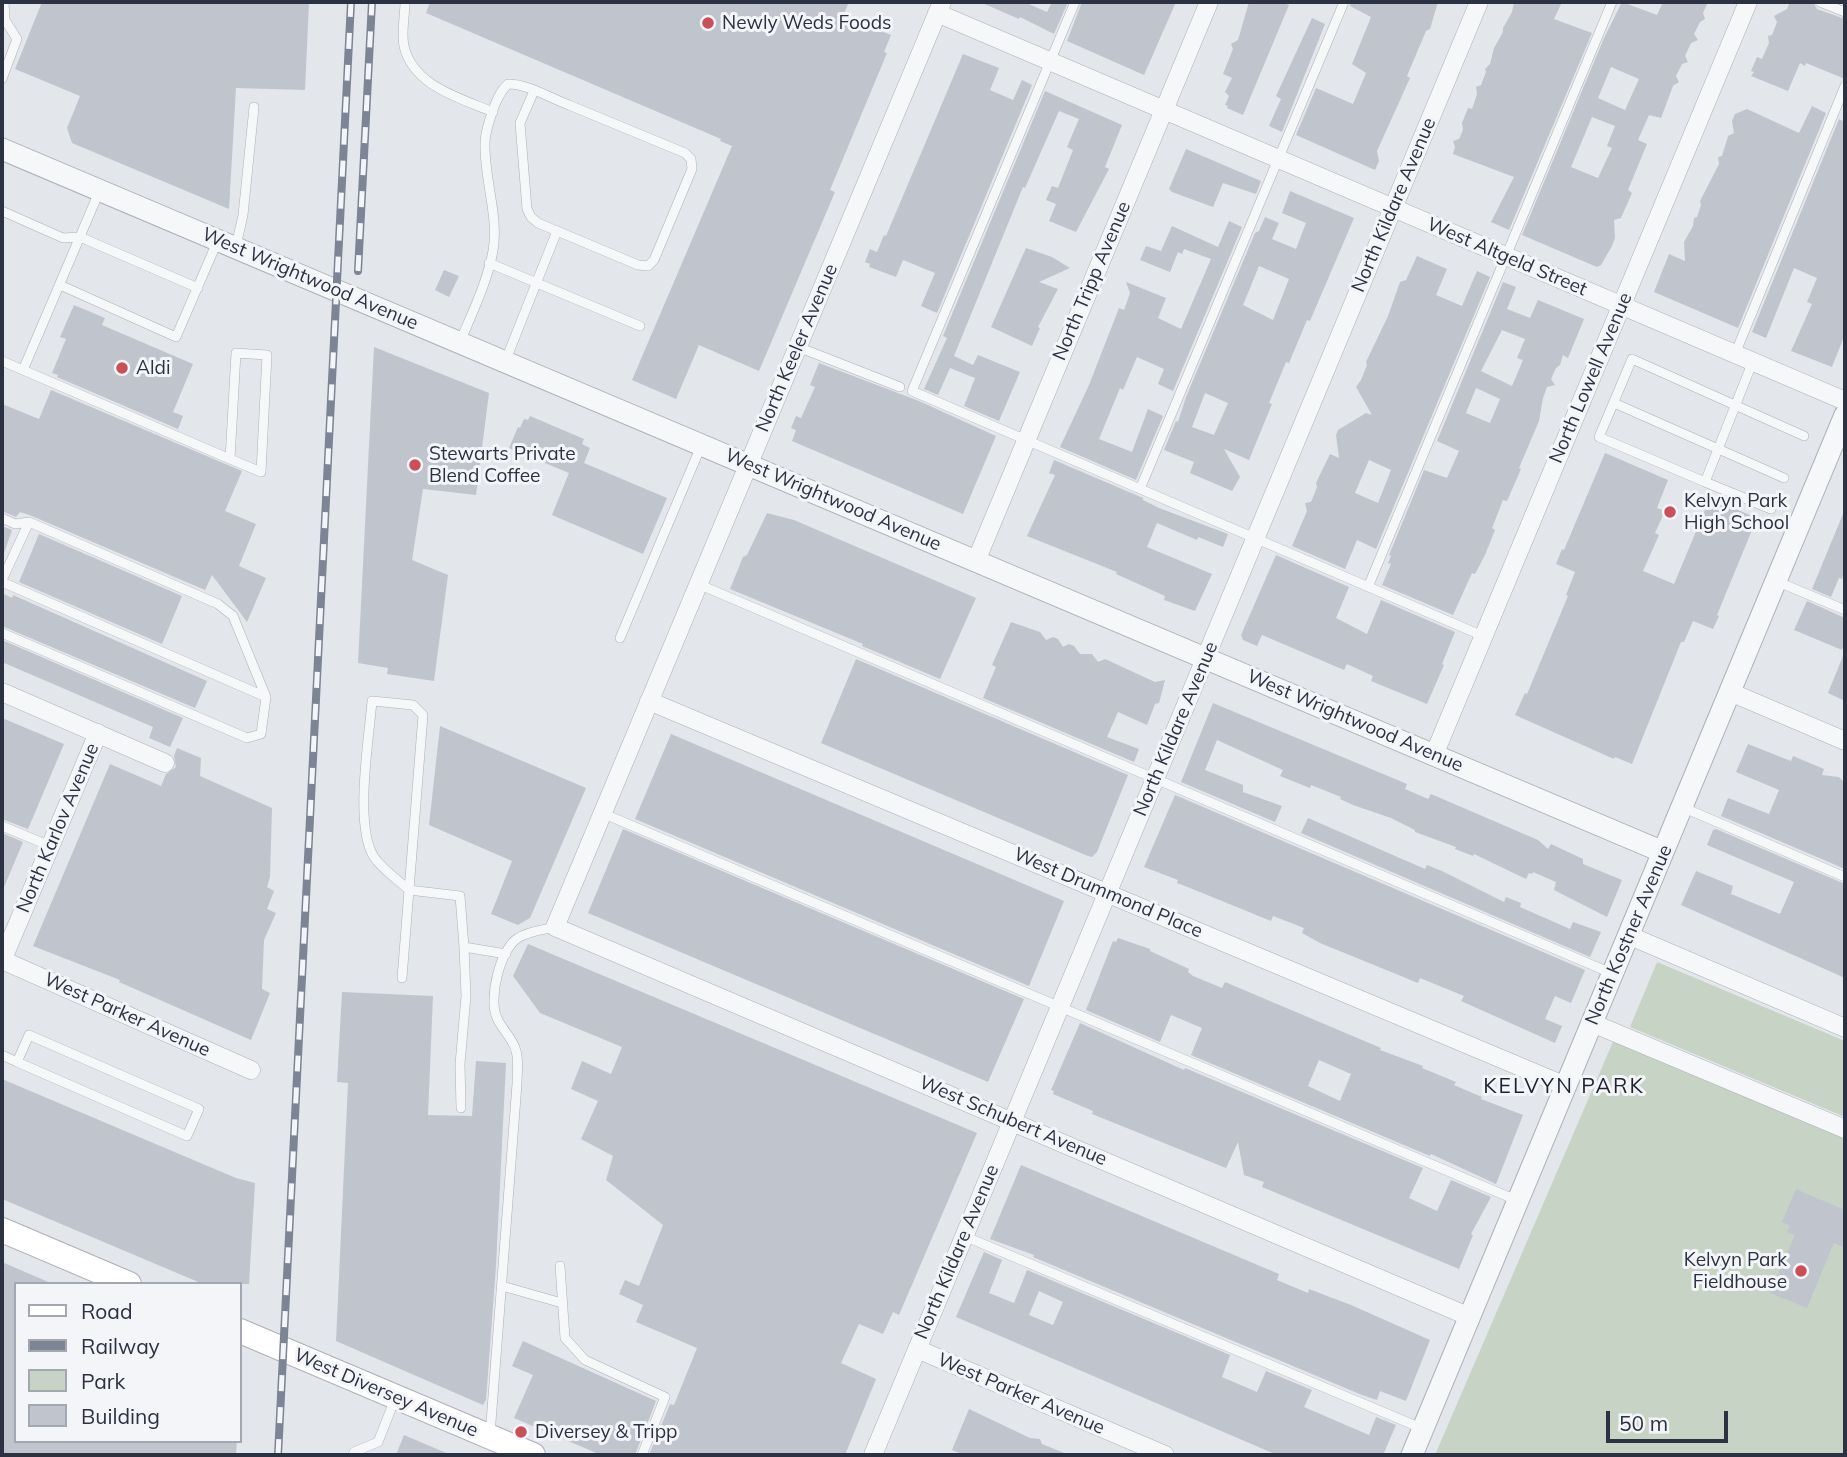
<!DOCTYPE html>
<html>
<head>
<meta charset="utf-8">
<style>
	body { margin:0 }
	#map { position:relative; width:1847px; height:1457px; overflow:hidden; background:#e3e6eb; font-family:Mulish,sans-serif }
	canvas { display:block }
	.frame { position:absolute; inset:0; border:4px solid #2c3242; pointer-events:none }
	.legend { position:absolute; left:14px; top:1282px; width:228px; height:161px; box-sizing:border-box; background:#f3f5f8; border:2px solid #a3a7af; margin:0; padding:9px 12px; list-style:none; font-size:21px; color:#2c3242 }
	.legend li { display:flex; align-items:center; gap:14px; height:35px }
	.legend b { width:35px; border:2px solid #a3a7af }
	.scale { position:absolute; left:1606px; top:1411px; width:122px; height:32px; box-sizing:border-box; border:4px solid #2c3242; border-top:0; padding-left:9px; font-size:21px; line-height:24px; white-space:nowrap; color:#2c3242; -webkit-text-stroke:5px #f3f5f8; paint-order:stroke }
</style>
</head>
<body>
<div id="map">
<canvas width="1847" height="1457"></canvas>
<div class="frame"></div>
<ul class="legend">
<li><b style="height:9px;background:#fff"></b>Road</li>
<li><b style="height:9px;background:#7d8493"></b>Railway</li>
<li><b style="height:19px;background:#c7d4c5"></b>Park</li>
<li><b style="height:19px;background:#c0c4cd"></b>Building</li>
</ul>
<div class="scale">50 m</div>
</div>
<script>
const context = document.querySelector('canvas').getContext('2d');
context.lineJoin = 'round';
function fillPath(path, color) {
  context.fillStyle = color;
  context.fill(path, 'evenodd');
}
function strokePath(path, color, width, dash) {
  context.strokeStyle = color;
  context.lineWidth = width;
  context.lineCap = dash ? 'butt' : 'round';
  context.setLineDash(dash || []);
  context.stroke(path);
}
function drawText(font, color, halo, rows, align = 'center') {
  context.font = font + ' Mulish,sans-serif';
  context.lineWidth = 6;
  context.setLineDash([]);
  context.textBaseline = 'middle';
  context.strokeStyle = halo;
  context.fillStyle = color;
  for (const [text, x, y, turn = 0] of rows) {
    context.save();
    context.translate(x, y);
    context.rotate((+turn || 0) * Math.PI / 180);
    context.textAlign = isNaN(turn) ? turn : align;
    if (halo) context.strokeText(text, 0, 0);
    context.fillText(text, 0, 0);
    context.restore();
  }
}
fillPath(new Path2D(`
	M1657,962L1845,1041V1117L1630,1027Z
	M1615,1037L1845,1137V1455H1435Z`), '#c7d4c5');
fillPath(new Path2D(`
	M42,2H309L305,90L236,88L229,209L72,143L67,128L80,96L15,69Z
	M430,2H849L843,16L891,35L884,52L887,53L830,190L835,192L759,371L699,345L676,399L632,380L732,146L720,141L721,139L426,13Z
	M980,2H1024L1047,12L1052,2H1068L1054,34L1020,17L1019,19Z
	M1082,2H1176L1144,75L1067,41Z
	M1249,2H1280L1289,5L1243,115L1227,108L1228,106L1225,105L1229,96L1225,92L1232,78L1223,74L1233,49L1231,44L1238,40Z
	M1351,2H1438L1430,29L1426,31L1407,76L1410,78L1377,151L1379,161L1375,170L1296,135L1316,88L1353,104L1366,73L1352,64L1371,17L1350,6Z
	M1514,2H1562L1554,19L1592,33L1509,230L1491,222L1514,177L1453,154L1455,147L1453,141L1459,139L1463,130L1462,123L1468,108L1472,109L1477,94L1476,87L1481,85L1486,72L1485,69L1490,64L1494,48L1503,32V28L1512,12Z
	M1622,2L1657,15L1663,2H1708L1703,13L1705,19L1700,22L1694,34L1698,40L1691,43L1685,56L1688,62L1682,64L1676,76L1679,82L1673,86L1661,118L1649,115L1638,140L1647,144L1628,190L1632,193L1621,218L1614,220L1615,238L1612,246L1601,265L1597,267L1522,235L1604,38ZM1611,67L1639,79L1625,110L1598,98ZM1592,117L1615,126L1607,146L1612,148L1598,178L1571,167Z
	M1790,2H1813L1817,9L1845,19V79L1806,63L1805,66L1800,63L1788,91L1751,76L1754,72L1751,71L1757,57L1762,59L1769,43L1768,36L1772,35L1777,22L1774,16L1787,9Z
	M1312,18L1325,24L1282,132L1269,126L1281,99L1276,96Z
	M963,54L999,68L990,90L1013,100L1022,80L1032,85L937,313L921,306L935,273L903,260L896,277L869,267L870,264L865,262L870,249L877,252L884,235L886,236Z
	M1045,91L1122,125L1105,167L1109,169L1076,232L1049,221L1056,204L1046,200L1052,186L1058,188L1073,150L1067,147L1079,119L1059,111L1025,188L1023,187L954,356L973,365L978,355L1020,372L999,421L964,406L975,378L950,368L938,395L924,389L947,338L943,336L950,319Z
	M1812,106L1826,113L1738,328L1654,292L1669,254L1685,261L1684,242L1693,226L1694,218L1697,217L1701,205L1700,201L1719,164L1718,157L1722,156L1728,136L1734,133L1732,121L1735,114L1747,109L1799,133Z
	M1839,119L1845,122V334L1832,367L1791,351L1812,304L1807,302L1817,278L1794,268L1766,338L1752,332Z
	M1186,149L1261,181L1256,194L1223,183L1213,207L1172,192L1169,189Z
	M1290,191L1354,218L1310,321L1307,320L1289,363L1286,362L1269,403L1272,404L1249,460L1224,449L1240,477L1232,491L1190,473L1194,462L1164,450L1176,421L1178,422L1186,397L1255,233L1259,231L1265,217L1279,223L1272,239L1296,249L1306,223L1282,213ZM1259,266L1289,279L1273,320L1243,305ZM1205,393L1228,403L1214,435L1192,427Z
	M1229,221L1242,227L1173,391L1158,384L1164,369L1137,357L1123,390L1120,388L1099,439L1132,452L1148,409L1163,416L1136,480L1060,447L1089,385L1119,308L1124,310L1130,293L1126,282L1166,298L1158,318L1181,329L1211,259L1184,249L1182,254L1178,252L1170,272L1140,260L1146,246L1161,251L1172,226L1218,247Z
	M1026,248L1052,257L1070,268L1039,282L1058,289L1038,327L1040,328L1032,346L991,327Z
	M1417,256L1447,269L1436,295L1462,306L1477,271L1490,277L1376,549L1357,540L1345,569L1292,546L1307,511L1305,503L1311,502L1317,487L1316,483L1330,454L1339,458L1336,435L1338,430L1366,413L1372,415L1356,387L1361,380L1367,365L1366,362L1388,316L1400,282L1406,280ZM1369,460L1391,470L1378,503L1355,493Z
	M444,270L459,276L449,297L435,290Z
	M1503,282L1516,287L1507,309L1530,318L1538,300L1584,319L1568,358L1563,355L1560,365L1556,368L1551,379L1555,385L1547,387L1543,398L1539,421L1519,468L1521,469L1507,501L1503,500L1492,528L1495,530L1485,555L1475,574L1472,573L1453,615L1382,585L1391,564L1388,563L1391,556L1389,555L1424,470L1447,478L1459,451L1437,441ZM1502,330L1525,339L1517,358L1523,360L1512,386L1481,371ZM1476,388L1500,399L1490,423L1466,413Z
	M74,305L105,318L102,325L193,364L173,412L183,416L178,429L57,377L58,375L52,373L66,339L60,337Z
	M374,347L489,393L476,495L423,489L412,560L448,575L434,681L387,674L388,668L358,663Z
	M819,363L919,401L996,436L963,514L792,441L796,430L791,428L796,416L801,418L815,387L810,385Z
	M51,390L242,471L225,511L256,524L239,566L266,578L247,622L212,575L205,590L32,516L20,512L16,517L2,511V404L39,419Z
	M530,416L584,439L582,444L590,448L584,463L667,498L643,554L552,515L569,473L509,448L518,427L520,428L524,419L528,420Z
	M1605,453L1668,480L1657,508L1665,511L1655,533L1659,535L1643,571L1674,584L1710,498L1757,518L1717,615L1719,616L1713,629L1693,621L1684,642H1681L1632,764L1615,757L1614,759L1515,715L1525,693L1527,694L1568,596L1566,595L1575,572L1556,564L1562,549L1564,550Z
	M1054,460L1143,498V500L1159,508L1228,534L1223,547L1198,537L1197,540L1157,523L1147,547L1212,574L1195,611L1164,600L1165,596L1116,574L1117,572L1027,536L1055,475L1049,473Z
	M1845,509V570L1842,579L1839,578L1831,597L1812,589Z
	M767,513L794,520L976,598L940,679L862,646L863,644L730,589L743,557L747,555Z
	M2,526L12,530L3,556L2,555Z
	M39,534L182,596L162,644L19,582Z
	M1276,555L1349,587L1336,618L1367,634L1381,600L1455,632L1442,664L1444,665L1427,704L1371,681L1373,676L1347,664L1344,670L1262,635L1257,646L1243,640L1241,635Z
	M2,593L12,598L13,595L207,681L195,708L2,626Z
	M1807,601L1845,618V641L1842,650L1794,630Z
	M1011,622L1040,632L1046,640L1053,637L1058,639L1063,647L1069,644L1074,646L1080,654H1092L1098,662L1105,659L1155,682L1165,680L1159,703L1155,704L1147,725L1118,712L1107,737L1139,749L1134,762L983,698L996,667L992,665Z
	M2,640L183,718L170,747L149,738L153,727L2,662Z
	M1845,651V701L1828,693Z
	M856,659L1128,775L1097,852L1092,857L1088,856L821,743Z
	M1213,703L1407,784L1405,789L1428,799L1431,794L1538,840L1548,849L1551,844L1583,859V864L1622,880L1607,917L1554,890L1556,882L1533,872L1532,874L1529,873L1526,879L1474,854L1473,856L1455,849L1456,847L1415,832V830L1391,818L1353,805L1340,799L1341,797L1311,785L1310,788L1280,776L1283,770L1217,740L1205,770L1243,785V792L1282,806L1275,822L1181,782Z
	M2,718L64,744L28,829L2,819Z
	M440,726L586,788L530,918L518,925L491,914L512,861L429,825Z
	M671,734L1064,901L1029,986L635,819Z
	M1748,744L1791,761L1793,756L1824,769L1822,775L1839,777L1845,783V869L1721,816L1728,798L1769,814L1779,790L1736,772Z
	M177,748L201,758L200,776L272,808L270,877L267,887L274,891L267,909L276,913L264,940L262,989L270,993L251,1040L119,982L120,980L33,946L110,764L161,786L166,774L176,767L174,756Z
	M1175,795L1585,970L1571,1003L1555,996L1545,1019L1562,1026L1555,1043L1461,1001L1464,996L1420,978L1418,983L1320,943L1302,933L1304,928L1273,916L1271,921L1190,888L1177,883L1178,880L1144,867Z
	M1308,818L1425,869L1427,865L1442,871L1504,902L1506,897L1521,903L1520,907L1570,929L1573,922L1601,932L1590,957L1301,833Z
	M623,829L1024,999L988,1082L588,913Z
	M1716,829L1845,884V978L1681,905L1696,871L1733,886L1731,894L1780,914L1794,882L1707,845L1713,830Z
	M2,833L23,842L2,892Z
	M1118,938L1150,949V951L1189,969L1188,972L1193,976L1210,983L1222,988L1225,982L1381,1048L1380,1050L1423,1066L1422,1068L1456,1082L1454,1085L1482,1097L1481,1099L1523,1115L1496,1184L1431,1154L1430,1156L1191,1055L1202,1028L1171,1015L1160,1042L1086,1010L1113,941L1116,942ZM1319,1060L1351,1074L1340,1101L1308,1086Z
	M528,944L977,1133L899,1315L893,1312L883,1334L859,1324L841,1363L876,1379L845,1455H649L670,1404L674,1405L697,1348L636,1322L643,1305L619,1294L625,1280L639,1286L663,1225L606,1180L613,1156L581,1139L598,1101L571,1089L582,1061L611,1074L622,1047L540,1013L513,976Z
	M342,992L433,996L428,1115L472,1116L476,1061L506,1063L496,1266L486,1400L483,1405L336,1341L348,1083L337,1082Z
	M1080,1023L1184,1070L1185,1068L1423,1168L1409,1198L1437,1211L1451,1180L1491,1197L1471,1234L1473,1235L1459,1269L1262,1187L1264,1182L1244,1175L1238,1142L1226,1168L1092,1114L1093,1111L1053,1094L1054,1091L1051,1090Z
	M2,1079L236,1178L255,1183L249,1284H203L2,1199Z
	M1021,1165L1279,1274L1277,1280L1308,1293L1309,1289L1351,1305L1430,1340L1406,1401L1380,1391L1377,1400L1362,1395L1033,1257L1034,1255L990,1239Z
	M1796,1189L1845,1210V1248L1834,1243L1807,1308L1770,1293L1795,1235L1787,1232L1790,1226L1782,1222Z
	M984,1252L1002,1260L989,1293L1014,1303L1027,1270L1230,1355L1222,1377L1257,1392L1266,1371L1312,1390L1304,1407L1369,1435L1376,1417L1396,1425L1383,1455H1277L956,1317ZM1039,1291L1063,1302L1053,1325L1029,1315Z
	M2,1262L53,1284H16V1441H237L236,1455H2Z
	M523,1341L656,1401L635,1455H601L514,1418L533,1375L512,1366Z
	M969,1409L1030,1438L1040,1439L1042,1444L1069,1455H964L952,1450Z
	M404,1435L451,1455H396Z`), '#c0c4cd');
const service = new Path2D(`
	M405,2C405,15 401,33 404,46C413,86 460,98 493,112
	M1075,2L912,391L1483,636
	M1820,2L1845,12
	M2,79L17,39L5,20L4,2
	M2,211L63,238L80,237L198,288
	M236,246L243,215L254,107
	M489,263L640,326
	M60,285L176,337L218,240
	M460,342C472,313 487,283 493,251C499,216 484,179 485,143C485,131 490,119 494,107C498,98 500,91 508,84C528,84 550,98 569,105C607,121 646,137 685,153L691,159L692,169L654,260L648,266L638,265L538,223L531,217L527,209L520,123L534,91
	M798,347L900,387
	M1735,354L1845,86
	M2,361L23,370L230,459L261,472L267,355L236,353L230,459
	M1753,361L1705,482L1771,509
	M505,362L557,231
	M23,370L99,192
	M1614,403L1784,478
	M1705,482L1599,437L1632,359L1804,436
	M1140,489L1344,2
	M2,518L15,524L29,522L218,604L233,616L266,697L261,734L247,738L2,633
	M2,580L29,522
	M1776,581L1845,610
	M2,582L266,697
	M698,584L1611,973
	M1368,587L1612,2
	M620,638L701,446
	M1682,807L1845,877
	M602,813L1516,1200
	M2,826L50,846
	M402,978L409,890C398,880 382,869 374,857C354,826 369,739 372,701L413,705L423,715L409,890L460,896L464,947
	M2,1055L17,1062L187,1136L199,1109L29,1035L17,1062
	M461,1108L460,1064L466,996L464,947L506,954
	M964,1236L1421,1428
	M560,1266L565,1338L585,1360L665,1397L642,1455
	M502,1286L562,1303
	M490,1435L517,1084C517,1074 519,1060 516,1051C513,1038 502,1030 497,1018C488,999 500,949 518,938C529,931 543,930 555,927
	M353,1455L354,1452L378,1442L395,1399`);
const minor = new Path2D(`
	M942,2L555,927L1470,1317
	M937,13L1845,401
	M976,561L1209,2
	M2,692L165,763
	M1730,692L1845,741
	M649,701L1566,1086
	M1434,755L1748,2
	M1628,935L1845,1028
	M2,960L251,1070
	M2,961L98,733
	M1592,1023L1845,1129
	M917,1349L1165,1455
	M873,1455L1479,2`);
const tertiary = new Path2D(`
	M2,149L1663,852
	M1412,1455L1845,415`);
const secondary = new Path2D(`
	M2,1230L129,1284
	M240,1331L533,1455`);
strokePath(service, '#acb0b8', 10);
strokePath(minor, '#acb0b8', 19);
strokePath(tertiary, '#acb0b8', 23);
strokePath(secondary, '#acb0b8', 26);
strokePath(service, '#f6f7f9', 9);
strokePath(minor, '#f6f7f9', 18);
strokePath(tertiary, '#f6f7f9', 21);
strokePath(secondary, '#fff', 24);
const rail = new Path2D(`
	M358,271L372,2
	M278,1455L351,2`);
strokePath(rail, '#7d8493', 8);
strokePath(rail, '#f3f5f8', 5, [16]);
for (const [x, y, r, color] of [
	[708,23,7,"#c94f59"],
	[122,368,7,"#c94f59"],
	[415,465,7,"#c94f59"],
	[1670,512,7,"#c94f59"],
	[1801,1271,7,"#c94f59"],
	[521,1432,7,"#c94f59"]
]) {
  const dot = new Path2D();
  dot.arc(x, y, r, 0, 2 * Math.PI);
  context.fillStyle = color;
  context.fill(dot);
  strokePath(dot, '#f3f5f8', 2.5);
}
drawText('19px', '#2c3242', '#f3f5f8', [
	["Newly Weds Foods",722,23],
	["Aldi",136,368],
	["Stewarts Private",429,454],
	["Blend Coffee",429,476],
	["Kelvyn Park",1684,501],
	["High School",1684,523],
	["Kelvyn Park",1787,1260,"right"],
	["Fieldhouse",1787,1282,"right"],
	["Diversey & Tripp",535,1432]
], 'left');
drawText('19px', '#2c3242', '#f3f5f8', [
	["North Kildare Avenue",1394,205,-67],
	["West Altgeld Street",1507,257,23],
	["West Wrightwood Avenue",310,279,23],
	["North Tripp Avenue",1092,281,-67],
	["North Keeler Avenue",797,348,-67],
	["North Lowell Avenue",1591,378,-67],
	["West Wrightwood Avenue",833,500,23],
	["West Wrightwood Avenue",1355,721,23],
	["North Kildare Avenue",1176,729,-67],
	["North Karlov Avenue",58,828,-67],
	["West Drummond Place",1108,893,23],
	["North Kostner Avenue",1629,935,-67],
	["West Parker Avenue",127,1015,24],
	["West Schubert Avenue",1013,1121,23],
	["North Kildare Avenue",957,1252,-67],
	["West Diversey Avenue",386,1393,23],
	["West Parker Avenue",1021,1394,23]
]);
context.letterSpacing = '2px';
drawText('21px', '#1e2333', '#f3f5f8', [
	["KELVYN PARK",1564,1087]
]);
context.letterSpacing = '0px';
</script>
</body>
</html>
